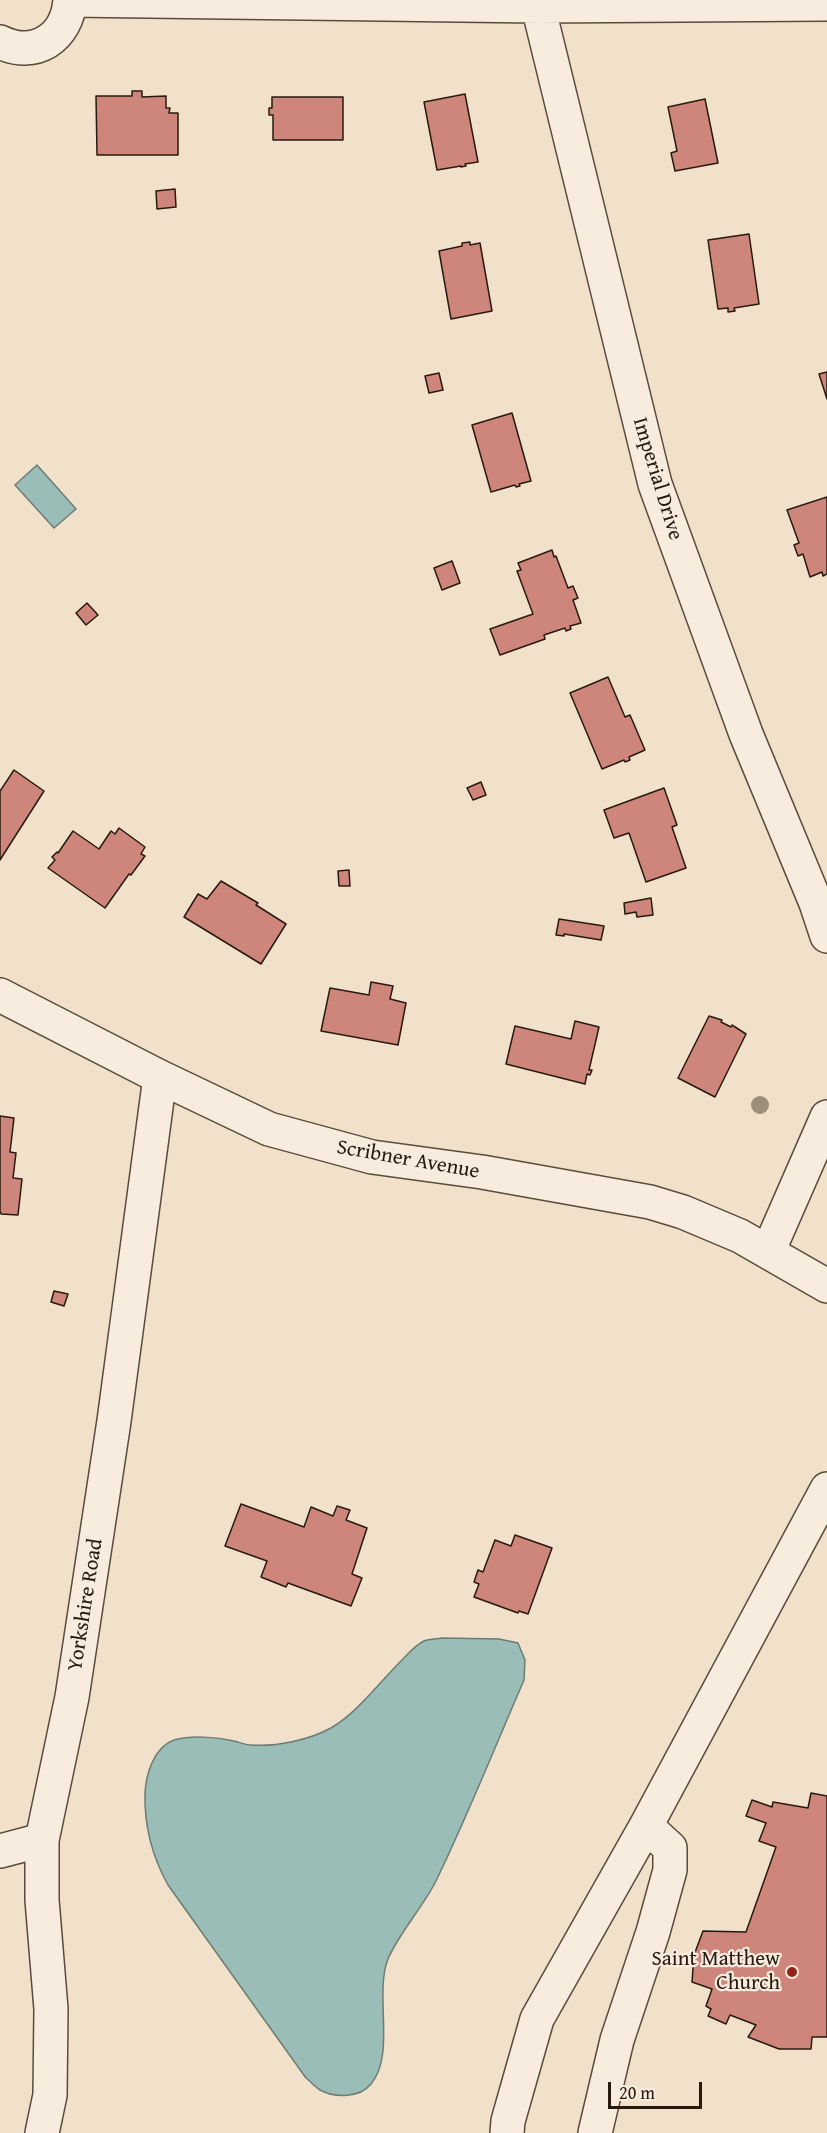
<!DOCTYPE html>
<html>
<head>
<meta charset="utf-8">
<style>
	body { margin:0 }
	#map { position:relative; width:827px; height:2133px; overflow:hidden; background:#f2e1ca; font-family:"Gentium Book Plus",serif }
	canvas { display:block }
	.scale { position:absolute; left:608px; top:2082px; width:94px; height:27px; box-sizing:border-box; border:3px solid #281a0e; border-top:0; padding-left:8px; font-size:18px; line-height:21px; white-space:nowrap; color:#281a0e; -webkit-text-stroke:4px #f7ecdd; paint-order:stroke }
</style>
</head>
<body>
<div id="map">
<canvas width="827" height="2133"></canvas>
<div class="scale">20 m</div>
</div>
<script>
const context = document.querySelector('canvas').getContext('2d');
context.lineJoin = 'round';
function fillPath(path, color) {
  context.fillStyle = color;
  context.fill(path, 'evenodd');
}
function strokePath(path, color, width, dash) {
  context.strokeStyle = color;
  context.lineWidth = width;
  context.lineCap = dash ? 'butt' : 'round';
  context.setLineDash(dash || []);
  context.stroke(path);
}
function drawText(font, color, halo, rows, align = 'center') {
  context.font = font + ' "Gentium Book Plus",serif';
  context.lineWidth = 4.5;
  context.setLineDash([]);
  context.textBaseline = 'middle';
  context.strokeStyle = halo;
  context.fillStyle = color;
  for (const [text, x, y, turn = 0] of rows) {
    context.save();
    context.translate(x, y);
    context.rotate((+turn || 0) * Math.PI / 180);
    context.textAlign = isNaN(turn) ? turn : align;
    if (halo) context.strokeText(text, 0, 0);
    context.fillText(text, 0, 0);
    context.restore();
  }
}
const water = new Path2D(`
	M37,465L76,509L54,528L15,485Z
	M442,1638L499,1639L518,1643L525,1660L524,1680C495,1747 468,1815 436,1881C423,1907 399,1933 388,1959C374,1994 396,2054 371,2084C360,2098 335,2098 320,2090C315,2087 311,2082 306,2078L168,1885C152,1856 144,1827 145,1793C146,1774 154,1747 174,1740C191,1735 217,1737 234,1741C239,1742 245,1745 251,1745C276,1747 309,1740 331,1728C357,1713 379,1683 400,1662C407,1655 415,1645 424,1641C430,1639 437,1639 442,1638Z`);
fillPath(water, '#9bbdb7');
strokePath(water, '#6d7c73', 1.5);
const building = new Path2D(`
	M132,91H142V97L166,96V108H170L169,113H178V155H97L96,96H132Z
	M465,94L478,162L465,164L466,166L461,167V166L437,170L424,102Z
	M272,97H343V140H273V115H269V108H272Z
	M705,99L718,163L675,171L671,153L677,151L668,107Z
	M175,189L176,207L157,209L156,191Z
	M749,234L759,304L734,308L735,311L728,312V308L718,309L708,240Z
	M470,242V245L480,243L492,311L451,319L439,251L462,246V243Z
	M827,372V399L819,374Z
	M439,373L443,390L429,393L425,376Z
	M512,413L531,481L519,484L520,486L516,487L515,485L491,492L472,425Z
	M827,497V574L823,576L822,572L810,577L803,554L798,556L794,545L799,543L787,510Z
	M552,550L554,557L556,556L568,588L573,586L578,598L573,600L581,623L570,626L571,629L566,631L565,628L544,635L545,639L500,655L490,629L533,614L517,571L521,570L518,563Z
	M452,561L460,583L442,590L434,568Z
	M87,603L98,615L86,625L76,613Z
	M608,677L625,717L630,715L645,750L629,757L630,760L625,762L624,760L602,769L570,693Z
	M14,770L44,791L0,860V791Z
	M481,782L486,795L473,800L467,788Z
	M664,788L677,825L672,827L686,868L646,882L629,833L614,838L604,810Z
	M119,828L145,847L141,854L145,856L131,875L129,874L105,908L48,868L55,860L52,857L57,852L58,853L73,831L99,849L111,831L115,834Z
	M349,870L350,886H339L338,871Z
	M221,881L258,903L256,905L286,924L261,964L184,917L198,894L207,899Z
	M651,898L653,915L637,917L636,912L625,914L624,903Z
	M559,919L604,926L601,940L564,934V936L556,935Z
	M371,982L393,986L390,999L406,1003L398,1045L321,1031L330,988L369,995Z
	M709,1016L722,1020L721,1022L731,1027L732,1025L746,1034L715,1097L678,1078Z
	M575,1021L599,1027L589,1070H592L590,1075L587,1074L585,1084L506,1064L515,1026L571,1039Z
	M0,1116L14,1118L10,1152L16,1153L13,1178L22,1179L18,1215L1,1214L0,1211Z
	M54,1291L68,1294L64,1306L51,1302Z
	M241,1504L304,1527L311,1507L333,1516L337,1506L350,1510L346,1520L367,1528L352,1574L362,1578L351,1606L288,1583L286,1587L261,1577L267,1561L225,1546Z
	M515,1535L552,1548L528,1614L519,1611L518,1613L474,1597L479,1584L474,1582L478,1570L483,1572L495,1540L511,1546Z
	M811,1793L827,1796V2037H812L811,2049H779L748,2037L756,2025L730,2015L726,2024L708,2016L711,2009L706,2006L712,1989L692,1982L694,1955L703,1931L746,1932L776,1847L759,1841L766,1823L746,1816L752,1800L772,1807L773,1802L808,1808Z`);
fillPath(building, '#ce857b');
strokePath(building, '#281a0e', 1.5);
const minor = new Path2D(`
	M70,0L538,6L827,4
	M538,6L655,484L746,734L816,903L827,936
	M0,42C35,59 67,38 70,0
	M0,995L160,1077L269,1129L372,1157L482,1172L650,1202L683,1212L740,1236L827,1286
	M768,1252L827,1117
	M0,1851L42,1840
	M42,2133L50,2095L51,2009L42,1900V1840L72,1697L114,1421L160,1077
	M507,2133L508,2121L537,2019L646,1826L827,1489
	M595,2133L617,2040L653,1932L670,1870V1848L646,1826`);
strokePath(minor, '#5a4c3d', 36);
strokePath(minor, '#f7ecdd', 33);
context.fillStyle = '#9c8f79';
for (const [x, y] of [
	[760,1105]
]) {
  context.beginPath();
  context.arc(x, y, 9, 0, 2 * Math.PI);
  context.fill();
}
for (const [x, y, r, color] of [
	[792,1972,6,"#8f2418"]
]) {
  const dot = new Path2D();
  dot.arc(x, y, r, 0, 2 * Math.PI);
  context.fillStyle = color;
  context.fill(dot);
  strokePath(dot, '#f7ecdd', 2);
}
drawText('21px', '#281a0e', '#f7ecdd', [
	["Imperial Drive",657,479,73],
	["Scribner Avenue",408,1160,10],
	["Yorkshire Road",86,1605,-81]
]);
drawText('21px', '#281a0e', '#f7ecdd', [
	["Saint Matthew",780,1960],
	["Church",780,1984]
], 'right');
</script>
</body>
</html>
